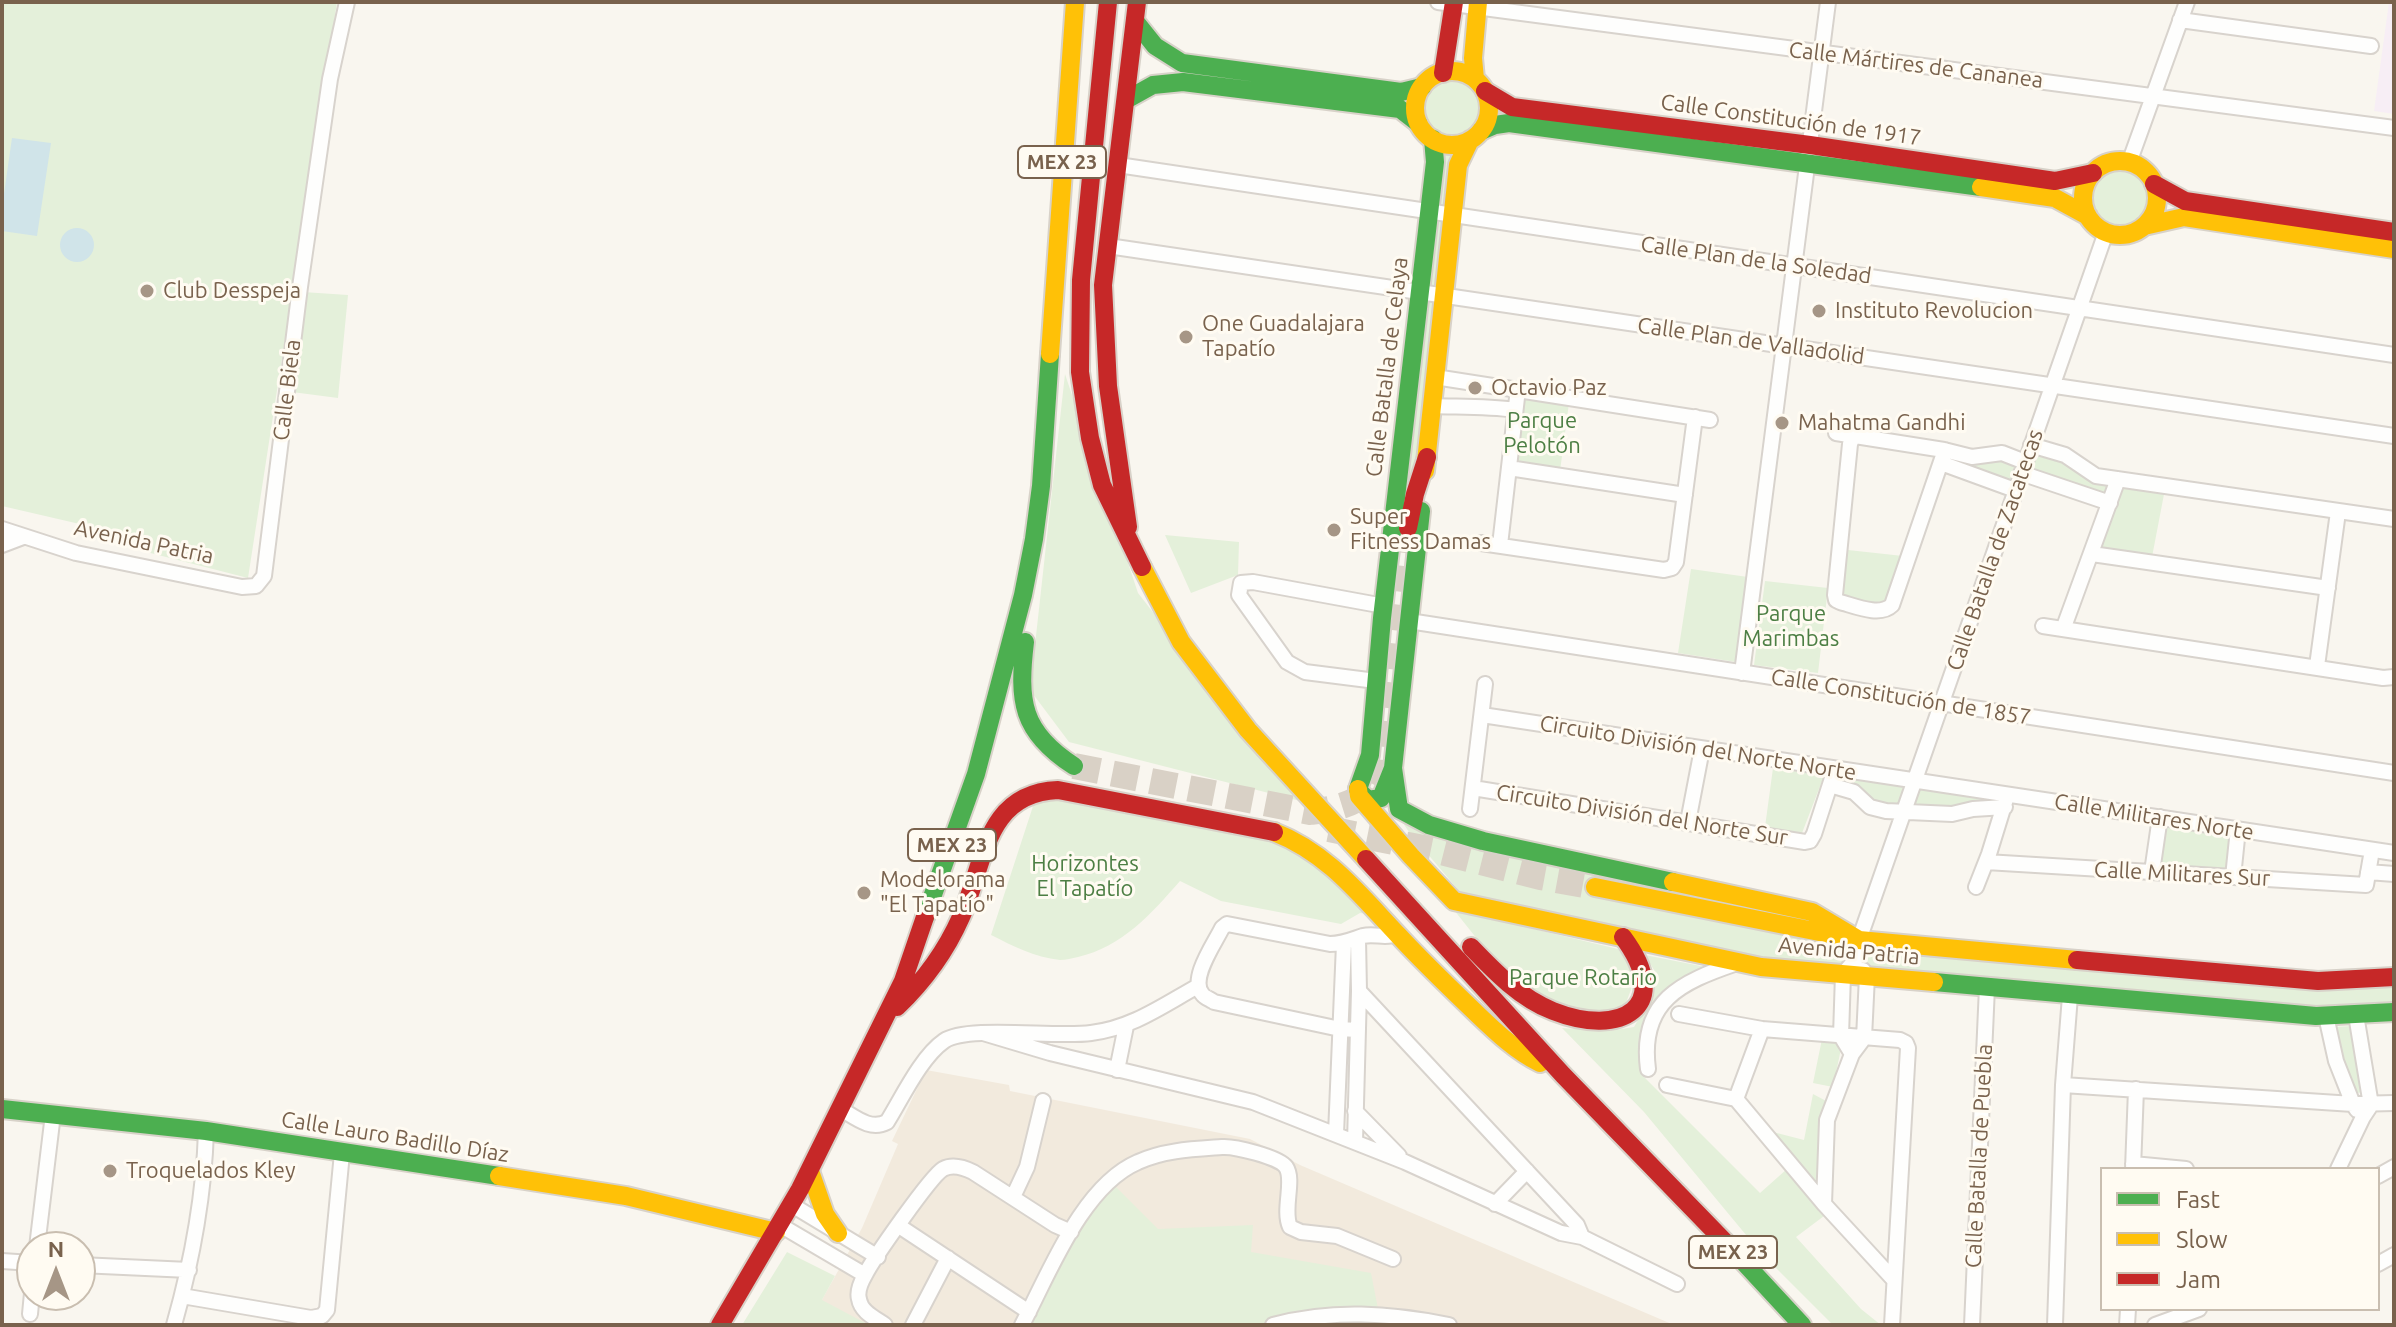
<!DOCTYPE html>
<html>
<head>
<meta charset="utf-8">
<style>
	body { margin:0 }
	#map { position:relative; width:2396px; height:1327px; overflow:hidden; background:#f9f6ef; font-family:Ubuntu,sans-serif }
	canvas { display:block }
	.frame { position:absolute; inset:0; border:4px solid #79624d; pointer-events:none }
	.legend { position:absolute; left:2100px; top:1167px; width:280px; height:144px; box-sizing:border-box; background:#fffbf2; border:2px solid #c9beb0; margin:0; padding:10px 14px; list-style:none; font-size:24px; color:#79624d }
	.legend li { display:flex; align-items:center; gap:16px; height:40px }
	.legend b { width:40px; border:2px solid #c9beb0 }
	.north { position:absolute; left:16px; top:1231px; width:80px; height:80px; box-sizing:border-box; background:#fffbf2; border:2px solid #c9beb0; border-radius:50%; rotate:0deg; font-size:22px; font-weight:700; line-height:32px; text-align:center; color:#79624d }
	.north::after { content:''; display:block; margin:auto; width:28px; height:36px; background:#a69686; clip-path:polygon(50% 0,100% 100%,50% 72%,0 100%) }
</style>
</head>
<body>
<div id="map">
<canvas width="2396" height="1327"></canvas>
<div class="frame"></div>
<ul class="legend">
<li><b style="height:10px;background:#4caf50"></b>Fast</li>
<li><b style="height:10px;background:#ffc107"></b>Slow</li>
<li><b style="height:10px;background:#c62828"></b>Jam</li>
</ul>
<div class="north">N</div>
</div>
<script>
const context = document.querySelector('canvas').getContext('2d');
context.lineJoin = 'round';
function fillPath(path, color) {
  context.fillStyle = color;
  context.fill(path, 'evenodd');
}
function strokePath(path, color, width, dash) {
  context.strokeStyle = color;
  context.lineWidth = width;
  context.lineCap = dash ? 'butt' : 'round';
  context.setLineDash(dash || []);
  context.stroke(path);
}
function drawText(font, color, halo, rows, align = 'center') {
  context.font = font + ' Ubuntu,sans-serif';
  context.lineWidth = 6;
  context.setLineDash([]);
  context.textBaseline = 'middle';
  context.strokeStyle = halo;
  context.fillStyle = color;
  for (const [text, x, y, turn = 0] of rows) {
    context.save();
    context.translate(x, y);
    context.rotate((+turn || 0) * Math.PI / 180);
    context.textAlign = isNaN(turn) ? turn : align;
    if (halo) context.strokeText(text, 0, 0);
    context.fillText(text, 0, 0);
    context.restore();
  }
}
fillPath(new Path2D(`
	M926,1070L1009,1085L1010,1091L1250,1139L1300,1165L1674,1325H832L814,1314L862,1228L898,1144L892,1141Z`), '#f2eadd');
fillPath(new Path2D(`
	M2389,2H2394V114L2374,111Z`), '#f7eef5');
fillPath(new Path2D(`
	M2,2H337L248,578L92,538L84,525L2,506Z
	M1420 107a32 32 0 1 1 64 0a32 32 0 1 1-64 0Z
	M1434,151L1463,156L1427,457L1397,521Z
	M2084 198a36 36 0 1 1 72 0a36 36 0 1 1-72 0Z
	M303,292L348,295L338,398L292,392Z
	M1065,374L1138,593L1300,801L1069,742L1030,690Z
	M1525,396L1569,403L1560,471L1515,464Z
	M2031,445L2118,479L2110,503L2022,469L2013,486L1941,463L1945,450L2025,462Z
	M2122,483L2165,489L2152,557L2101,550Z
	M1165,535L1239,542L1238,575L1191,593Z
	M1848,550L1903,556L1886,605L1841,599Z
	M1691,569L1748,577L1736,662L1678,653Z
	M1765,581L1828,588L1818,673L1754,665Z
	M1773,768L1824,776L1802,833L1765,827Z
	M1835,769L2004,794L2005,807L1955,814L1882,810L1833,783Z
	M1036,797L1283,834L1376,915L1360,913L1341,924L1221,901L1180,881C1151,914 1122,947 1078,957C1072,958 1066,960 1060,960C1034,957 1013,946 991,935Z
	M1397,814L1808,917L1847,949L1840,968L1765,962L1465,898L1409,832Z
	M2166,825L2233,834L2227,874L2160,869Z
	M1454,910L1618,949L1637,974L1624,1008L1573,1014L1501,969Z
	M1868,951L2176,976L2259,987L2394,988V1005L2287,1007L1866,968Z
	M1645,955L1706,967L1672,986L1642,1048L1644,1077L1760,1193L1787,1169L1828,1213L1796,1237L1861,1309L1881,1325H1833L1761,1253L1644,1112L1562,1028L1609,1031L1634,1027L1653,994L1657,975Z
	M2352,1026L2363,1092L2352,1094C2349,1071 2340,1050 2335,1027Z
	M1822,1039L1842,1044L1833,1087L1813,1083Z
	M1813,1094L1828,1102L1819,1187L1773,1132L1804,1140Z
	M1110,1181L1158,1229L1253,1225L1251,1252L1371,1273L1379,1314L1278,1325H1021L1066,1241Z
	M787,1252L835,1276L822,1300L869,1325H742Z`), '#e4f0da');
fillPath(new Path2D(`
	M12,138L51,143L37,236L2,231V208Z
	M60 245a17 17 0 1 1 34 0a17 17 0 1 1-34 0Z`), '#d0e4e9');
strokePath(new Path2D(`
	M1074,766L1310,812C1331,809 1355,806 1371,788C1376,783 1378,771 1381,764L1408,528
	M1329,829L1433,850L1540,877L1595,887`), '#d9d1c6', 26, [26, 13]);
const street = new Path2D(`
	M1438,2L2394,128
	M2180,20L2371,46
	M2129,163L2187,2
	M1118,165L2394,355
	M1108,246L2394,436
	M1435,377L1710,420
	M1432,406C1460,407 1488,406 1515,410
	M1836,433L1944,450L1972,457L2002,453L2025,462
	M1853,436L1850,444L1835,595L1836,600L1840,602C1855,606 1880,617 1892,605L1945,450
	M2031,445L2065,455L2096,476L2394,519
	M1941,463L2015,490
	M1509,468L1685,495
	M2021,473L2110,503
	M2,529L76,553L242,587L256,586L264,576L300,287L330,79L347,2
	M1481,543L1664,570L1672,568L1676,562L1695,417
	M2,545L23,537
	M1500,545L1518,389
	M2092,554L2328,588
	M1409,621L2394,773
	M2043,626L2383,678L2394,677
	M2065,629V624L2118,479
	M2317,666L2338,512
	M1742,673L1828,2
	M1376,681L1305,672L1287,662L1239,595L1241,583L1253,582L1384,606
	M1482,715L2394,853
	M1830,785L1854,792L1870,807L1886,811L1952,814L1973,809L2005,807
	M1473,788L1805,842L1810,841L1814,834L1835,769
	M1470,809L1485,684
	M1688,822L1702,749
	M1986,862L2366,885L2372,850
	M2152,872L2160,817
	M2368,872L2394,874
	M2233,877L2238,829
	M1976,887L1989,854L2006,799
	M1359,991L1577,1225L1582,1237
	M1679,1014L1762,1029L1900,1040L1906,1043L1908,1048L1892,1325
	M2326,1016L2336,1061L2353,1104L2357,1110
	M1357,1030L1340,1029L1214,1002C1213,1001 1203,996 1203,995C1188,980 1215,943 1222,928L1227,924L1330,944C1343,944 1351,940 1363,936C1375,933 1385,939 1397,934
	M983,1033L1050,1053L1253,1102L1405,1162L1561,1233L1582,1237L1677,1284
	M1852,1054L1841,1036L1843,974L1856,959L1859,940L2106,232
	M1648,1069C1639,1001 1681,982 1737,963
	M1117,1070L1126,1026
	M1667,1085L1736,1099L1824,1204L1894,1280
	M2063,1085L2353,1104L2394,1103
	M1736,1099L1762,1029
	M839,1108C855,1117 870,1131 887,1122C902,1098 921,1057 944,1041C967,1025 1057,1038 1091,1033C1132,1028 1162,1006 1198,986
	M1355,1111L1399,1156
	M1336,1134L1344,944
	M1355,1142L1359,991L1358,939
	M2133,1164L2186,1169
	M2133,1169L2136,1089
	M2338,1169L2363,1117L2371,1105L2356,1015
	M2378,1176L2394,1167
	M1013,1197L1027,1167L1043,1101
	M1495,1204L1527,1171
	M1824,1204L1827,1120L1852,1054L1864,1038L1867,976L1863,970
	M792,1205L878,1257
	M780,1225L865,1275
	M899,1226L1029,1312
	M37,1247L53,1114
	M2,1261L32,1263
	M2378,1264L2394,1255
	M80,1265L189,1270
	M182,1296L311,1318L322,1316L327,1310L342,1153
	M30,1314L32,1293
	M174,1325C192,1261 204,1197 206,1131
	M885,1325C875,1318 861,1312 859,1299C857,1292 861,1282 865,1275C873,1259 931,1176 943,1169C952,1164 963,1167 973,1172L1055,1225L1071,1232
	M913,1325L948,1258
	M1022,1325C1049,1274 1082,1186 1138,1162C1164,1150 1194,1149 1222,1147C1234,1146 1279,1157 1286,1167C1295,1180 1282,1210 1290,1227L1301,1232L1337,1236L1393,1259
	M1273,1325C1333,1309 1389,1313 1449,1325
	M1972,1325L1987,987
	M2055,1325L2063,1085L2070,996
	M2127,1325L2128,1309
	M2155,1325L2199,1309`);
const fast = new Path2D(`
	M1135,21L1155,46L1182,63L1401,92L1422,87
	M1126,100L1153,85L1183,82L1400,109L1418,123
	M1481,131L1495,125L1509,123L1981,187
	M1025,642C1018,701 1021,732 1074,766
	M1393,768L1399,809L1429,825L1483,841L1673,882
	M1358,789L1370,755L1382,618L1435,162L1433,139
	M1360,792L1368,800L1381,798L1393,768L1421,511
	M925,917L976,774L1023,595L1034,539L1041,486L1050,354
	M1934,982L2316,1016L2394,1012
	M2,1109L206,1131L499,1176
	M1725,1242L1802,1325`);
const slow = new Path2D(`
	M1415 108a37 37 0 1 1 74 0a37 37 0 1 1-74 0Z
	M1475,79L1473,58L1478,2
	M2083 198a37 37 0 1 1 74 0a37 37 0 1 1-74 0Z
	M1981,187L2055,198L2088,216
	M2144,226L2184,217L2394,249
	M1050,354L1075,2
	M1425,471L1458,165L1470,140
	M1142,567L1181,642L1248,730L1366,859
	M1358,789L1359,796L1411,856L1454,901L1761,967L1934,982
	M1274,832C1328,853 1360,895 1399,936C1423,962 1448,986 1473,1010C1494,1030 1514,1050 1540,1063
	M1673,882L1812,912L1859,940L2077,960
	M1595,887L1859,940
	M810,1171L825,1214L838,1233
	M499,1176L626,1196L776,1232`);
const jam = new Path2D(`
	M1108,2L1081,280L1080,372L1090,438L1102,485L1142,567
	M1443,73L1454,2
	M1485,91L1512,107L1810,145L2055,181L2093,173
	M2154,184L2185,201L2394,232
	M1128,527L1108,386L1103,285L1137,2
	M1408,528L1415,494L1427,457
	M1366,859L1563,1075L1725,1242
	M1471,947C1495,972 1520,998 1553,1011C1621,1038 1675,1007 1623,937
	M2077,960L2318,981L2394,977
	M897,1007C924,981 946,951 961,917C985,864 984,793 1058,790L1274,832
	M720,1325L800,1189L903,981L925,917`);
strokePath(street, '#d8d3cd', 18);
strokePath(fast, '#d8d2c9', 22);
strokePath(slow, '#d8d2c9', 22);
strokePath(jam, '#d8d2c9', 22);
strokePath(street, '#fefefd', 14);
strokePath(fast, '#4caf50', 18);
strokePath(slow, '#ffc107', 18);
strokePath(jam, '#c62828', 18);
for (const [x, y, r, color] of [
	[147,291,8,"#a69686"],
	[1819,311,8,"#a69686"],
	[1186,337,8,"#a69686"],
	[1475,388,8,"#a69686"],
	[1782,423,8,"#a69686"],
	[1334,530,8,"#a69686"],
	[864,893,8,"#a69686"],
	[110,1171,8,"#a69686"]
]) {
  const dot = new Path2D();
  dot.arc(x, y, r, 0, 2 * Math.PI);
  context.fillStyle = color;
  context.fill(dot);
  strokePath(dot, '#fffbf2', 3);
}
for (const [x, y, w] of [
	[1062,162,88],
	[952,845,88],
	[1733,1252,88]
]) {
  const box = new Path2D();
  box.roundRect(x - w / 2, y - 16, w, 32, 6);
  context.fillStyle = '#fffbf2';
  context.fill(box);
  strokePath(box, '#79624d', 2);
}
drawText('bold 20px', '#79624d', null, [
	["MEX 23",1062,162],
	["MEX 23",952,845],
	["MEX 23",1733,1252]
]);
drawText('22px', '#79624d', '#fffbf2', [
	["Calle Mártires de Cananea",1916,65,7],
	["Calle Constitución de 1917",1791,120,8],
	["Calle Plan de la Soledad",1756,260,8],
	["Calle Plan de Valladolid",1751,341,8],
	["Calle Batalla de Celaya",1387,367,-83],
	["Calle Biela",287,390,-83],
	["Avenida Patria",144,542,12],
	["Calle Batalla de Zacatecas",1995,550,-71],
	["Calle Constitución de 1857",1901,697,9],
	["Circuito División del Norte Norte",1698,748,9],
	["Circuito División del Norte Sur",1642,815,9],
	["Calle Militares Norte",2154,817,9],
	["Calle Militares Sur",2182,874,3],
	["Avenida Patria",1849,951,5],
	["Calle Lauro Badillo Díaz",395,1137,9],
	["Calle Batalla de Puebla",1979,1156,-87]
]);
drawText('22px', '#79624d', '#fffbf2', [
	["Club Desspeja",163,291],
	["Instituto Revolucion",1835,311],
	["One Guadalajara",1202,324],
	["Tapatío",1202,349],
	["Octavio Paz",1491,388],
	["Mahatma Gandhi",1798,423],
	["Super",1350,517],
	["Fitness Damas",1350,542],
	["Modelorama",880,880],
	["\"El Tapatío\"",880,905],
	["Troquelados Kley",126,1171]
], 'left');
drawText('22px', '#4d7f44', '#fffbf2', [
	["Parque",1542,421],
	["Pelotón",1542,446],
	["Parque",1791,614],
	["Marimbas",1791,639],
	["Horizontes",1085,864],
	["El Tapatío",1085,889],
	["Parque Rotario",1583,978]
]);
</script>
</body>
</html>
